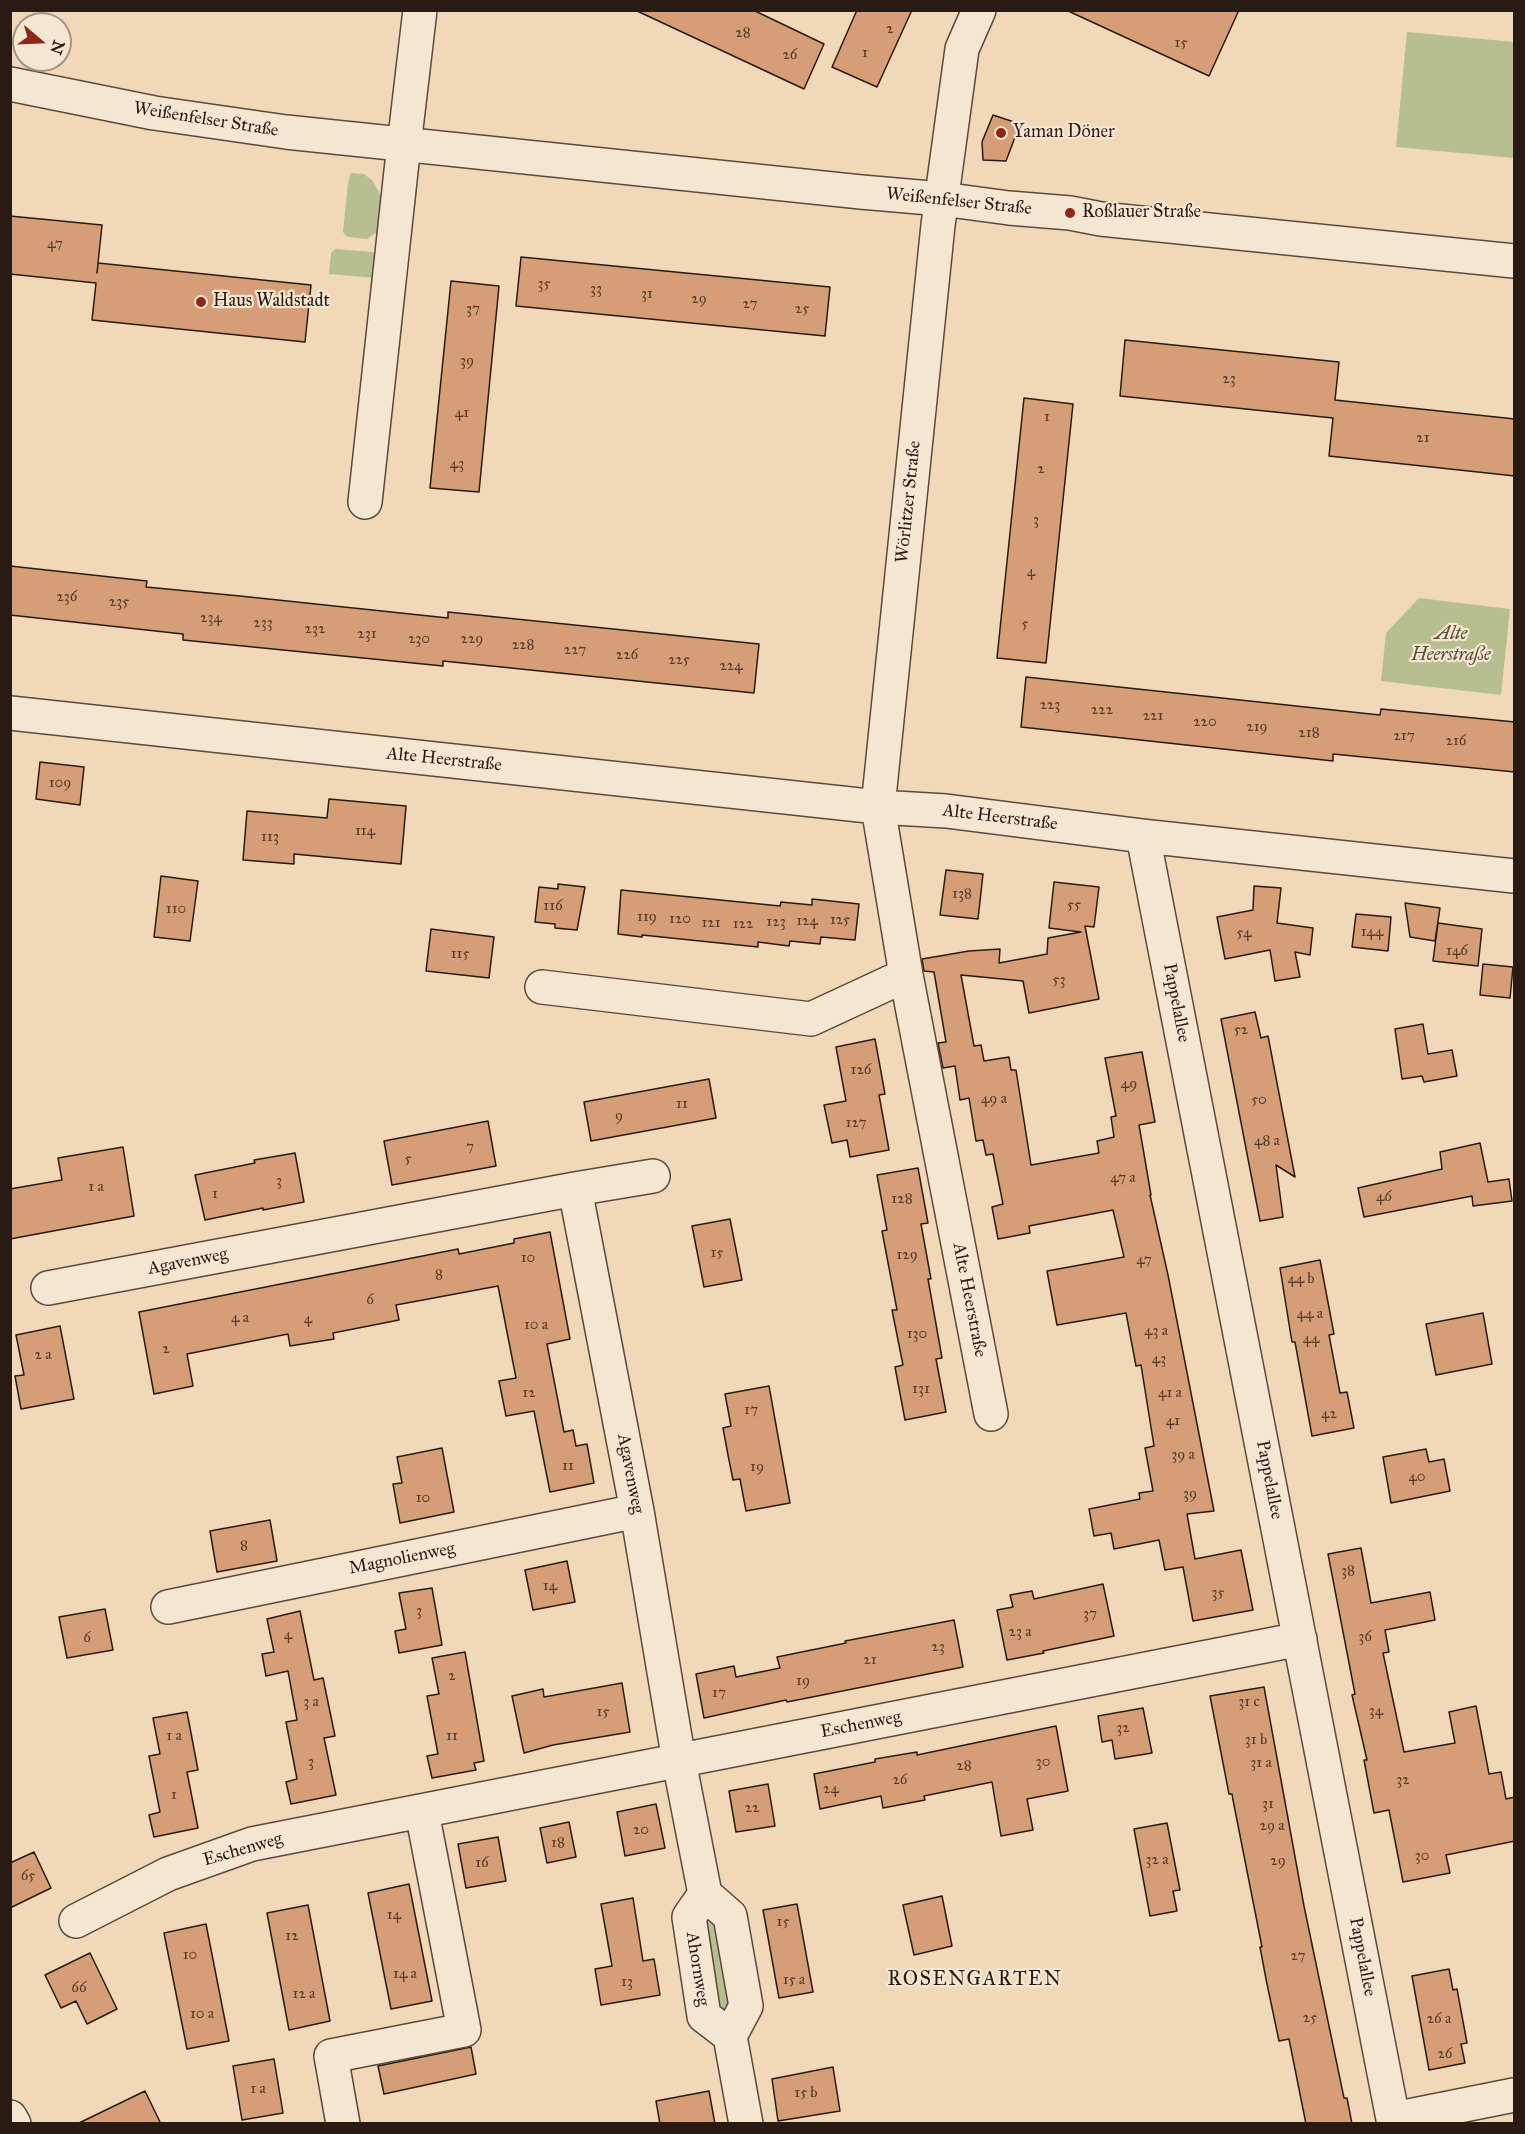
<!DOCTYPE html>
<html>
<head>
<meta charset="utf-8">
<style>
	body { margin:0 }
	#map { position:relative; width:1525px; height:2134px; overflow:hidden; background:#f0d8b8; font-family:"IM FELL Great Primer",serif }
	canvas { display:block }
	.frame { position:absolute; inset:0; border:12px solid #291b14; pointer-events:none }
	.north { position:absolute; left:12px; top:12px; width:60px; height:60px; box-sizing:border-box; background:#f5e6d1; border:2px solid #a39585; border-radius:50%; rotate:109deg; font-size:16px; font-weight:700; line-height:24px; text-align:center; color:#291b14 }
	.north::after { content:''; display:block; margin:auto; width:21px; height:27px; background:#8f2418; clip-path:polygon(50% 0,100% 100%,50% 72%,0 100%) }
</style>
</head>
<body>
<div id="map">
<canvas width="1525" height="2134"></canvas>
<div class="frame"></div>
<div class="north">N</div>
</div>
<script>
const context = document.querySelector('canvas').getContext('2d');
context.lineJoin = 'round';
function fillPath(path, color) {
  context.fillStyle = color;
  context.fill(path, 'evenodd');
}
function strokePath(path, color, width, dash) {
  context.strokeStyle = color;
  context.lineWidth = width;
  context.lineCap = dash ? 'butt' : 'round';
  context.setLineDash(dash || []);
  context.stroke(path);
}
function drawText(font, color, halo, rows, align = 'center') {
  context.font = font + ' "IM FELL Great Primer",serif';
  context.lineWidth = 4.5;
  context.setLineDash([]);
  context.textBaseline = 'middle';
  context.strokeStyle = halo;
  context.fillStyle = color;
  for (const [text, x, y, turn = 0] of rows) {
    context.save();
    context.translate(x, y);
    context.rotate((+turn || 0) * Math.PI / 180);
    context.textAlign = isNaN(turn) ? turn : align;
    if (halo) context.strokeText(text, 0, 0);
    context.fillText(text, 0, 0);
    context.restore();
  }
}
fillPath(new Path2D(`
	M1407,32L1514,42V158L1396,147Z
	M351,173L364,174L372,180L385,203L383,228L367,239L347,237L343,232L348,183Z
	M335,249L372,252L379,255L377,278L329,274L331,253Z
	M1419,598L1510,609L1501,695L1381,681L1386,633Z
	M715,1914L731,2014L717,2011L704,1915Z`), '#b7bf90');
const building = new Path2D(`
	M635,10H753L824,44L804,89Z
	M857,10H912L877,87L832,67Z
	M1066,10H1239L1209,76Z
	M993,115L1020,124L1006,161L983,160L982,142Z
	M10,216L102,225L97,273L98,263L311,285L305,342L92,320L96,283L10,274Z
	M521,257L830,287L825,336L516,306Z
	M451,281L499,286L479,492L430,488Z
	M1125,340L1339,362L1335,400L1515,419V476L1329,456L1333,418L1120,396Z
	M1024,398L1073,404L1046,663L997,658Z
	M10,566L147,581L146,587L240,596L448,618V612L759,644L754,693L443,661V666L183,640V634L10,615Z
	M1026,677L1380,715L1381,709L1515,722V772L1333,754V761L1021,727Z
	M40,762L84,767L80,805L36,799Z
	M329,799L406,806L401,864L294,854V864L243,860L247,811L327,818Z
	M946,870L983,874L978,919L940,915Z
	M161,876L198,881L190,941L154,937Z
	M1054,882L1099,887L1094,927L1085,926L1099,999L1029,1013L1023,981L961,975L974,1046L981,1045L984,1061L1009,1057L1011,1070H1016L1031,1165L1099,1153L1097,1141L1114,1137L1111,1117L1116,1116L1105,1058L1142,1052L1155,1122L1139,1125L1151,1195H1150L1168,1275L1214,1511L1187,1514L1195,1559L1241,1550L1253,1610L1193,1621L1183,1567L1165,1570L1159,1540L1114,1549L1111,1533L1094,1536L1089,1509L1140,1499L1139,1493L1153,1491L1145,1448L1154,1446L1141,1365L1136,1366L1126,1313L1057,1325L1047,1271L1124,1257L1113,1210L1029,1226L1030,1233L998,1239L992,1207L1003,1204L993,1154L986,1155L983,1140L976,1141L969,1098L960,1100L955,1066L943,1068L938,1043L946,1042L934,972L924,971L922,959L969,951L1000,949L999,963L1047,954L1048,938L1081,932L1049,928Z
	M558,884L585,887L577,930L555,928V924L535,922L539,887L558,889Z
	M1254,886L1281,888L1277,923L1313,928L1310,955L1295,952L1300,977L1275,981L1270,950L1225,959L1217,917L1253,910Z
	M621,890L780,906L781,902L812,905V899L859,904L855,940L821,937L820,944L790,941L789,946L758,942V947L642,935V937L618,934Z
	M1405,903L1440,908L1435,941L1410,937Z
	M1356,914L1391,917L1388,951L1352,947Z
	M1438,923L1482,929L1478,966L1433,961Z
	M431,929L494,937L489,978L426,971Z
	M1483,964L1513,967L1510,998L1480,995Z
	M1255,1012L1261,1038L1268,1036L1295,1177L1276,1165L1283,1217L1260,1221L1221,1019Z
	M1423,1024L1428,1054L1452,1050L1457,1076L1424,1082L1422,1076L1402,1079L1395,1029Z
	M875,1039L885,1094L879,1095L889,1150L850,1157L847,1140L832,1143L824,1105L846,1101L836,1047Z
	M709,1079L716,1118L591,1141L584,1102Z
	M488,1121L496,1166L392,1185L384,1141Z
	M1480,1143L1488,1182L1509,1179L1512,1201L1473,1206L1472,1196L1364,1217L1358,1188L1442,1169L1440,1152Z
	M123,1147L134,1216L10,1239V1189L62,1180L58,1158Z
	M295,1153L304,1202L263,1210V1208L205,1220L195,1175L255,1163L254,1160Z
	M918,1168L928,1223L921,1224L931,1279H928L942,1358L936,1359L946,1412L905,1420L895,1367L903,1365L892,1310H897L882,1231L887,1230L877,1175Z
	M730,1219L742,1280L704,1287L692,1226Z
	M550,1232L570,1339L547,1344L564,1432L573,1430L576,1446L587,1444L594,1483L550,1492L534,1411L506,1416L499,1381L516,1378L498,1286L396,1305L399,1320L333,1333L334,1339L290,1346L288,1334L187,1354L193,1386L154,1394L139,1312L458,1249L459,1254L514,1243V1239Z
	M1320,1260L1334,1334L1329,1335L1340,1393L1347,1392L1354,1428L1312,1436L1295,1342H1292L1290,1330L1280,1268Z
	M1483,1313L1492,1364L1436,1375L1426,1324Z
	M60,1326L74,1399L21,1409L15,1376L24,1375L16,1335Z
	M769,1386L790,1503L746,1511L740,1479L733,1480L728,1455L723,1428L731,1426L725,1394Z
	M442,1448L454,1512L400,1523L393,1484L402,1483L397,1457Z
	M1426,1449L1429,1462L1444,1459L1450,1491L1391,1503L1383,1457Z
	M270,1520L277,1561L217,1572L210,1531Z
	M1361,1548L1371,1603L1430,1592L1435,1620L1385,1630L1389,1652L1383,1653L1404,1752L1455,1743L1449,1712L1476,1706L1489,1774L1501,1772L1506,1799L1515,1797V1841L1446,1855L1450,1873L1403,1882L1389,1810L1374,1813L1364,1760H1367L1352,1695L1355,1694L1328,1554Z
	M567,1561L575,1602L533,1610L525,1570Z
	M1103,1584L1114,1636L1043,1651L1044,1653L1007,1660L997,1610L1013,1607L1010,1595L1032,1591L1034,1599Z
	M432,1588L442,1645L399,1653L395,1631L406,1629L399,1593Z
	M105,1609L113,1650L67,1658L59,1617Z
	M300,1611L314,1680L323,1678L335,1736L324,1738L336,1795L291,1804L286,1782L297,1779L286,1722L297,1720L288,1671L266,1676L262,1654L274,1652L267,1619Z
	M954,1620L963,1667L787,1702L786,1700L704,1718L696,1674L734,1666L736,1677L780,1668L777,1657L846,1643L845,1641Z
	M465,1652L484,1761L474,1763L476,1770L432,1778L427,1756L438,1754L427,1696L439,1694L432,1658Z
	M622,1683L630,1732L553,1745L524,1753L512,1696L543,1689L544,1697Z
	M1264,1687L1304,1906L1344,2098H1347L1352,2124H1306L1289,2039L1279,2041L1266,1979L1260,1947H1262L1233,1800L1232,1794H1229L1210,1696Z
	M1143,1708L1152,1753L1115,1759L1112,1740L1102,1742L1098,1716Z
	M187,1712L198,1770L187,1772L198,1828L154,1837L149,1815L160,1812L149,1756L160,1754L153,1718Z
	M1056,1726L1068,1791L1027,1799L1033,1830L1001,1836L992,1782L924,1796L925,1800L883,1808L881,1796L820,1809L814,1774L875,1762V1759L917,1752V1755Z
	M768,1784L775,1826L736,1832L729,1791Z
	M656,1804L665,1848L625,1856L617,1812Z
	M569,1822L576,1857L547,1863L540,1828Z
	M1167,1823L1180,1890L1173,1891L1177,1911L1150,1916L1134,1829Z
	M498,1837L506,1881L466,1888L458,1844Z
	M34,1852L51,1888L10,1908V1863Z
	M409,1884L432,2001L391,2009L368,1893Z
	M942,1896L952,1946L914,1955L903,1905Z
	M633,1898L643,1961L654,1959L660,1995L601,2005L595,1969L612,1966L601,1904Z
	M797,1904L813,1992L779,1998L763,1910Z
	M308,1905L330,2021L289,2030L267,1913Z
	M206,1924L229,2041L187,2049L164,1933Z
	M90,1953L117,2009L87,2024L76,2001L61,2008L45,1975Z
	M1449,1969L1453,1990L1457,1989L1467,2043L1461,2044L1465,2063L1429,2070L1412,1976Z
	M471,2047L476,2074L384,2094L378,2066Z
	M274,2059L283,2113L242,2120L233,2066Z
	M833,2067L840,2111L778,2121L772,2079Z
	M145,2091L161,2124H77Z
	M709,2091L715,2124H660L656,2101Z`);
fillPath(building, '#d59e76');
strokePath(building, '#291b14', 1.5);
const minor = new Path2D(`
	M979,10L962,49L938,225L878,807L906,975L991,1414
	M10,84L154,113L286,132L861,192L942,199L1009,208L1070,213L1101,219L1514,261
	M365,502L401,171L420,10
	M10,713L878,807L946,811L1143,836L1514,876
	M1143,836L1394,2124
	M542,987L811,1019L906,975
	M575,1189L653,1176
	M48,1288L575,1189L637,1511L679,1761L705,1894L689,1917L704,2016L730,2036L746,2124
	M168,1607L637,1511
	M705,1894L730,1916L746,2006L730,2036
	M76,1921L168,1874L252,1844L1300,1639
	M10,2117L14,2124
	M1394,2119L1514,2095
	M343,2124L331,2056L464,2030L422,1812`);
strokePath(minor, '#5b4a3d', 36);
strokePath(minor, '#f5e6d1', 33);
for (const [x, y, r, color] of [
	[1001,133,6,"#8f2418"],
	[1070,213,6,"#8f2418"],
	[201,302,6,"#8f2418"]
]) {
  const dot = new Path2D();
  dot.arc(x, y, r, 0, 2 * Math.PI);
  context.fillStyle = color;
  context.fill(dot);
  strokePath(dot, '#f5e6d1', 2);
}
drawText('15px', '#543c2c', null, [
	["2",890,29],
	["28",743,33],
	["15",1181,43],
	["1",865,53],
	["26",790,55],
	["47",55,244],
	["35",544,284],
	["33",596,289],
	["31",647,294],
	["29",699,299],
	["27",750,304],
	["37",473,309],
	["25",802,309],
	["39",467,361],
	["23",1229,379],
	["41",462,413],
	["1",1047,417],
	["21",1423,438],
	["43",457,464],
	["2",1041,469],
	["3",1036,520],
	["4",1031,572],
	["236",67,597],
	["235",119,602],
	["234",211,618],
	["233",263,623],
	["5",1025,624],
	["232",315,629],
	["231",367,634],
	["230",419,639],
	["229",472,639],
	["228",523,645],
	["227",575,650],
	["226",627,655],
	["225",679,660],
	["224",731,666],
	["223",1050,705],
	["222",1102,710],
	["221",1153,716],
	["220",1205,722],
	["219",1257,727],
	["218",1309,733],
	["217",1404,736],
	["216",1456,741],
	["109",60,783],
	["114",365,831],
	["113",270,837],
	["138",962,894],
	["55",1074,905],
	["116",553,906],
	["110",176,909],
	["119",647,917],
	["120",680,919],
	["125",840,920],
	["124",807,921],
	["123",776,922],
	["121",711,923],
	["122",743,924],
	["144",1372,932],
	["54",1244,933],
	["146",1457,951],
	["115",460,954],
	["53",1059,980],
	["52",1241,1030],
	["126",861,1070],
	["49",1129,1084],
	["49 a",994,1099],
	["50",1259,1100],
	["11",682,1104],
	["9",619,1116],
	["127",856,1123],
	["48 a",1267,1141],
	["7",470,1147],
	["5",408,1159],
	["47 a",1123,1178],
	["3",279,1181],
	["1 a",96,1187],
	["1",215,1194],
	["46",1384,1197],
	["128",902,1199],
	["15",717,1253],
	["129",907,1255],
	["10",528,1258],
	["47",1144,1260],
	["8",439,1275],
	["44 b",1301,1279],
	["6",370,1300],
	["44 a",1310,1314],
	["4 a",240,1318],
	["4",308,1319],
	["10 a",536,1325],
	["43 a",1156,1331],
	["130",917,1334],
	["44",1311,1339],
	["2",166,1349],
	["2 a",43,1355],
	["43",1159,1359],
	["131",921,1389],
	["12",529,1393],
	["41 a",1170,1393],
	["17",751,1410],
	["42",1329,1414],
	["41",1173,1421],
	["39 a",1183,1455],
	["11",568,1466],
	["19",757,1467],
	["40",1417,1477],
	["39",1190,1494],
	["10",423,1498],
	["8",244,1546],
	["38",1348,1571],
	["14",550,1586],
	["35",1218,1593],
	["3",419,1611],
	["37",1090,1614],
	["23 a",1020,1632],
	["4",288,1635],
	["36",1365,1637],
	["6",87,1638],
	["23",938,1647],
	["21",870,1660],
	["2",452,1676],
	["19",803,1681],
	["17",719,1693],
	["3 a",311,1702],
	["31 c",1249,1702],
	["34",1376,1711],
	["15",603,1712],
	["32",1123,1728],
	["1 a",174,1736],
	["11",452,1736],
	["31 b",1256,1740],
	["3",311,1762],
	["30",1043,1762],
	["31 a",1261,1763],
	["28",964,1766],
	["26",900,1780],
	["32",1403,1780],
	["24",831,1789],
	["1",174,1795],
	["31",1268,1804],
	["22",752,1808],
	["29 a",1272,1826],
	["20",641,1830],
	["18",558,1843],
	["30",1422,1856],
	["32 a",1157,1860],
	["29",1278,1861],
	["16",482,1863],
	["65",28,1876],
	["14",394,1915],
	["15",783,1922],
	["12",292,1936],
	["10",190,1955],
	["27",1298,1956],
	["14 a",405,1974],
	["15 a",794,1980],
	["13",627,1982],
	["66",79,1988],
	["12 a",304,1994],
	["10 a",202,2014],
	["25",1310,2018],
	["26 a",1439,2019],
	["26",1445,2054],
	["1 a",258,2089],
	["15 b",806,2093]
]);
drawText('18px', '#291b14', '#f5e6d1', [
	["Weißenfelser Straße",206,120,9],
	["Weißenfelser Straße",959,202,6],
	["Wörlitzer Straße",909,502,-84],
	["Alte Heerstraße",444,760,6],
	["Alte Heerstraße",1000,818,7],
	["Pappelallee",1176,1003,79],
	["Agavenweg",188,1262,-11],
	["Alte Heerstraße",969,1300,79],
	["Agavenweg",630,1474,79],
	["Pappelallee",1269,1480,79],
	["Magnolienweg",402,1559,-11],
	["Eschenweg",861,1725,-11],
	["Eschenweg",243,1850,-16],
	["Pappelallee",1362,1957,79],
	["Ahornweg",697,1969,81]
]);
drawText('18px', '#291b14', '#f5e6d1', [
	["Yaman Döner",1013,133],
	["Roßlauer Straße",1082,213],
	["Haus Waldstadt",213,302]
], 'left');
drawText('italic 18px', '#544c39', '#f5e6d1', [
	["Alte",1451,635],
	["Heerstraße",1451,656]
]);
context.letterSpacing = '1.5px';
drawText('20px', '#291b14', '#f5e6d1', [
	["ROSENGARTEN",975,1980]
]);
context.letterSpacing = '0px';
</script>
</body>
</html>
